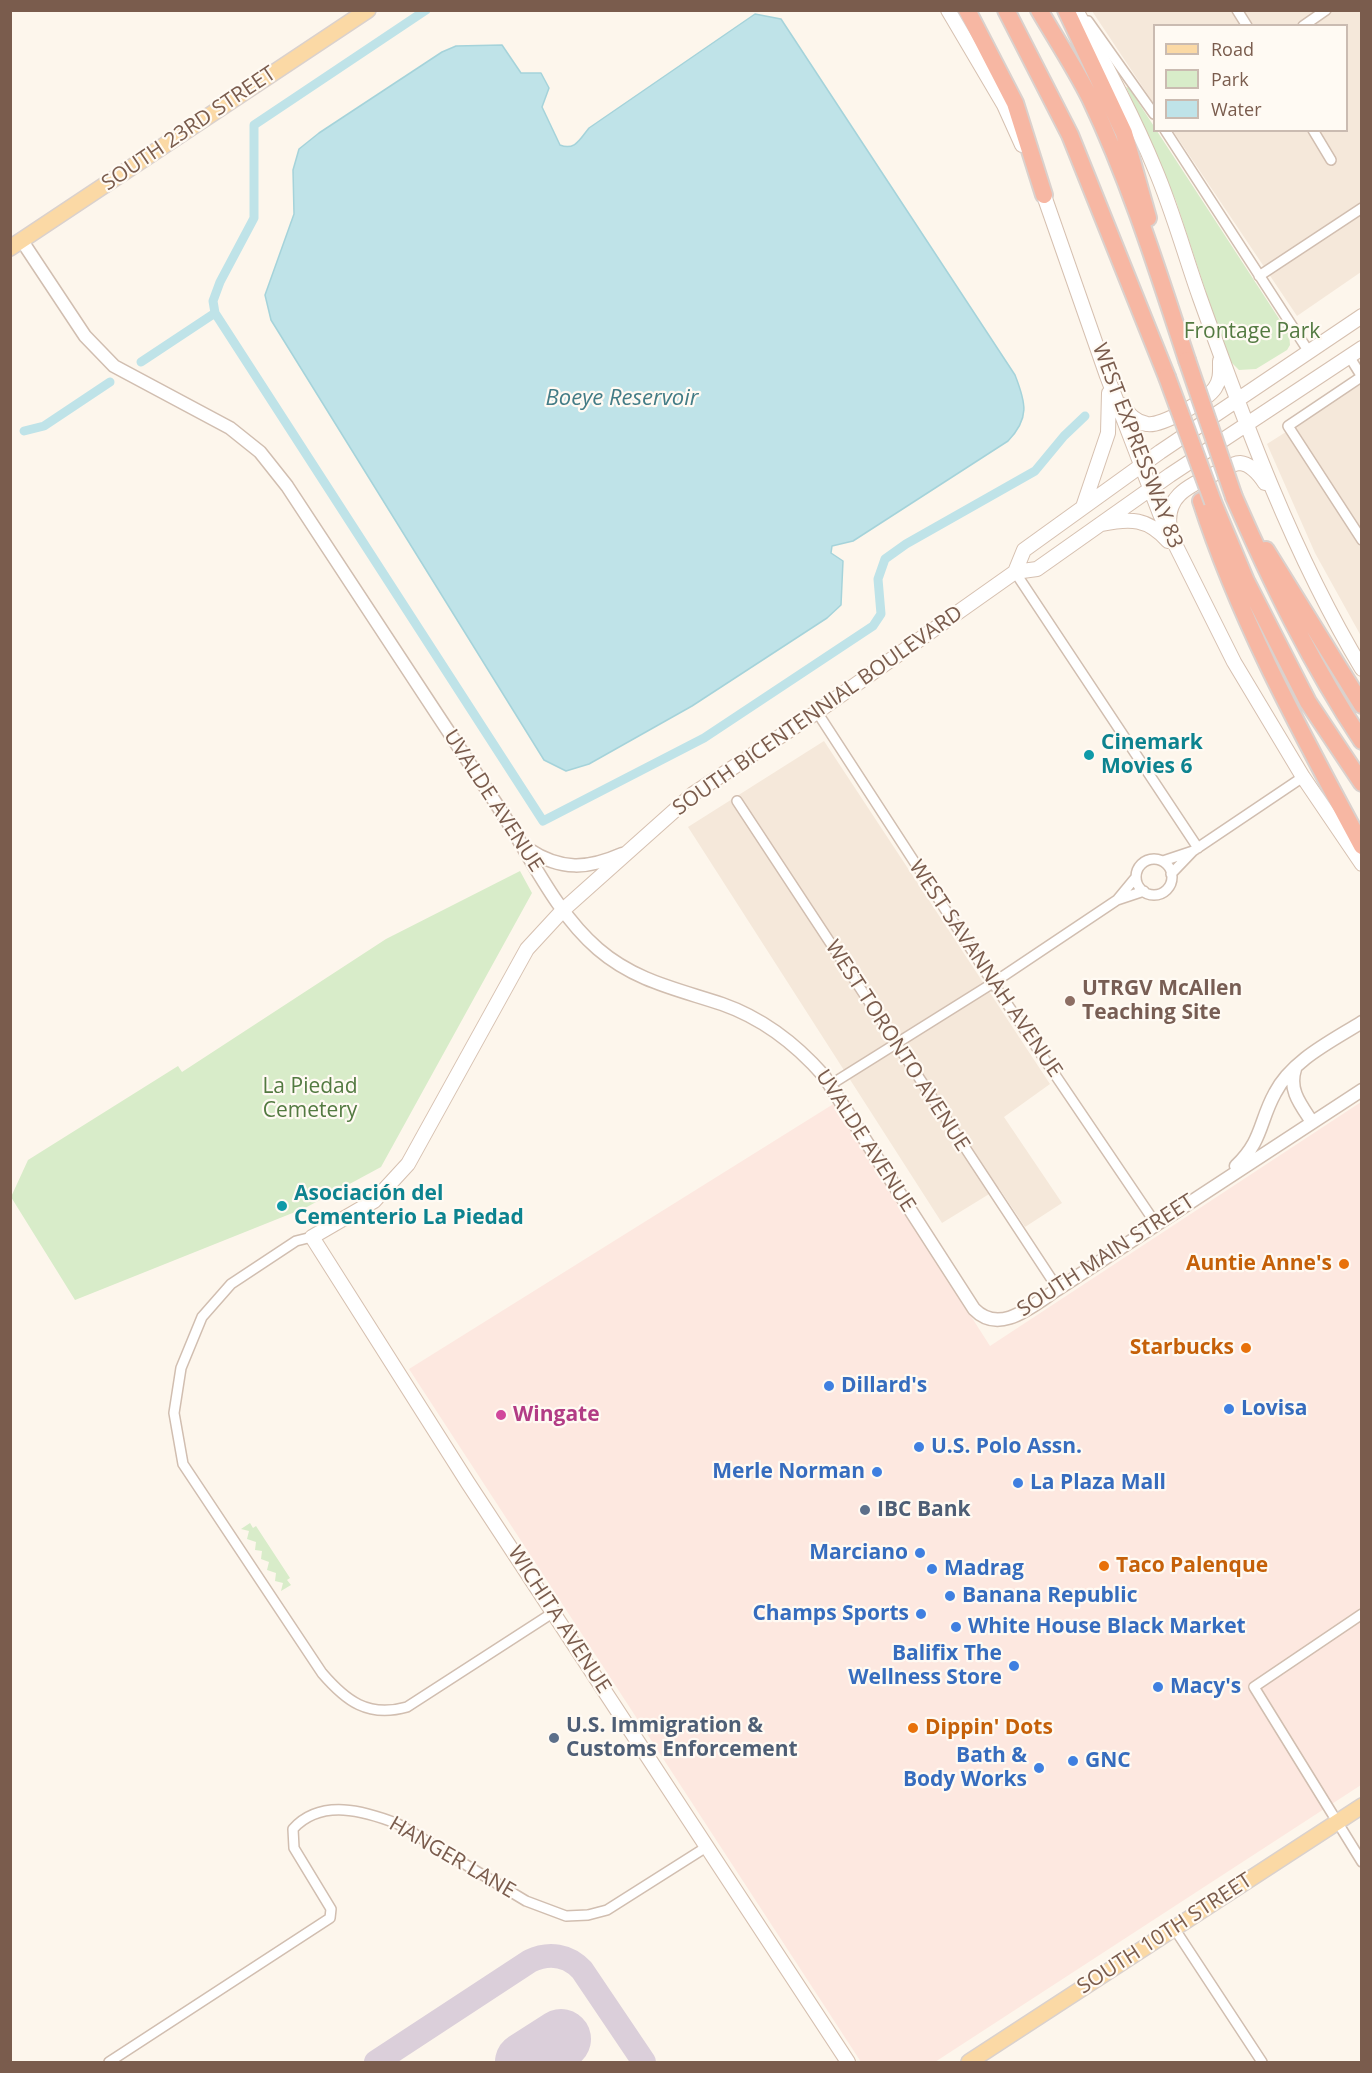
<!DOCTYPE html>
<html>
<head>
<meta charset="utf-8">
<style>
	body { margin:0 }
	#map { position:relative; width:1372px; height:2073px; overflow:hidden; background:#fdf6ec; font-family:"Open Sans",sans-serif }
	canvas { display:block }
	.frame { position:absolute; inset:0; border:12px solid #7a5c4d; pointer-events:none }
	.legend { position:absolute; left:1153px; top:24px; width:195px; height:108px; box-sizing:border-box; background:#fffaf3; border:2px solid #cabbb1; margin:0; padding:8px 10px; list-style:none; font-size:18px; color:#7a5c4d }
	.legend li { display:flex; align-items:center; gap:12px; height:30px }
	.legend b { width:30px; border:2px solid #cabbb1 }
</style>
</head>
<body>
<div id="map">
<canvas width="1372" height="2073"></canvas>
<div class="frame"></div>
<ul class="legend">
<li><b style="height:8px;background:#fbd9a5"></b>Road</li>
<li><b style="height:16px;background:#d8ecc9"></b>Park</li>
<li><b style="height:16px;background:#bfe3e8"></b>Water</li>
</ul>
</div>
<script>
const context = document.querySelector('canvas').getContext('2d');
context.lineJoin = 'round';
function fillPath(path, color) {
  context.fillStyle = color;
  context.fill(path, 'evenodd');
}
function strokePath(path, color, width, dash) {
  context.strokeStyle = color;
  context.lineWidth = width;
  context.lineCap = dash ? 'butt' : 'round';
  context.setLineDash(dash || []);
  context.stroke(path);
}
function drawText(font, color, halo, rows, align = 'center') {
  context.font = font + ' "Open Sans",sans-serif';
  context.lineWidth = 4.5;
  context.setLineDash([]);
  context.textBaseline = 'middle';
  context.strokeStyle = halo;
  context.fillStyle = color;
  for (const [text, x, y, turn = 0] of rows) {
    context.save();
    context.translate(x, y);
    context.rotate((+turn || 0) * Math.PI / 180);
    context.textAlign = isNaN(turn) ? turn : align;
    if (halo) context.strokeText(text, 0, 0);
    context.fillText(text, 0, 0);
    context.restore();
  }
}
fillPath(new Path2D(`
	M1092,11H1361V272L1297,316L1173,131L1346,130V26H1154V104Z
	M1361,384V636L1315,553L1267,444Z
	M824,741L1050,1084L1004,1117L1062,1203L1025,1227L999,1188L942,1223L688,827Z`), '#f5e8da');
fillPath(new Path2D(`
	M1361,1102V1785L935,2062H861L409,1369L835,1103L990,1346Z`), '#fde8e0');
fillPath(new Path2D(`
	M1126,87L1129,88L1289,334L1290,345L1287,350L1256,369L1239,370L1228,359L1176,201Z
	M520,871L532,893L381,1167L305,1208L75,1300L11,1197L28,1160L178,1066L182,1072L386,939Z
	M250,1523L253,1528L256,1526L290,1578L287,1580L291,1585L281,1591L283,1583L275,1581L276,1573L267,1570L269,1562L261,1559L262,1551L255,1550L256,1542L247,1539L249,1531L241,1529Z`), '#d8ecc9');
const water = new Path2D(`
	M755,14L781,19L1015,375C1026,403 1030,418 1008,441L853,541L832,546L831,553L843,561L841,605L827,618L692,706L589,764L566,771L544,760L271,320L265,295L294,214L293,170L299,149L319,133L442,52L456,46L502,45L521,73H541L549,88L542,107L560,145C575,151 580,139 589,128Z`);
fillPath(water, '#bfe3e8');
strokePath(water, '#a5d3da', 1.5);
strokePath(new Path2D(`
	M426,10L254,125V218L220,282L213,301L215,313L246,361L543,821L704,738L873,626L881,614L878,579L885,559L906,544L1035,471L1064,436L1085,416
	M141,362L215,313
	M24,431L44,426L110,382`), '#bfe3e8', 9);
strokePath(new Path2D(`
	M376,2062L530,1961C549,1952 568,1955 582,1970L644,2062`), '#dbcfda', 24);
strokePath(new Path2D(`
	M525,2062L561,2039`), '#dbcfda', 60);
const minor = new Path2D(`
	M1237,10L1247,26
	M1088,21L1154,114
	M1303,26L1326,10
	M1165,130L1309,352
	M1313,130L1331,160
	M1259,276L1362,208
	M1349,356L1362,377
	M1361,377L1288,426L1362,540
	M1015,572L1198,848
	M817,712L993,983L1156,1224
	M737,801L1058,1289
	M1136 877a18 18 0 1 1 36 0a18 18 0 1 1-36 0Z
	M1163,861L1193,851
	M1171,874L1193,851L1303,777
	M1117,900L1136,877
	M830,1085L993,983L1117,900L1144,891
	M312,1237L296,1241L231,1284L202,1317L181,1368L174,1413L183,1464L322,1673C346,1701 368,1718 407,1707L554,1612
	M1362,1614L1254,1687L1362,1862
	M1174,1928L1262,2062
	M109,2062L330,1918L331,1909L294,1848L293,1829C321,1798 365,1811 398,1824L526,1901L566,1916L588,1915L607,1910L708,1846`);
const tertiary = new Path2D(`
	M22,241L85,336L114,366L230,428L260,452L287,486C358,594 428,701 499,808C530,855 555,912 598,949C635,981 677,989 722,1004C762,1018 796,1044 824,1076L974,1309C1000,1336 1033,1305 1058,1289L1362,1090
	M528,849C561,871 588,869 622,854
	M1295,1069C1288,1090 1301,1105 1312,1122
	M1236,1166C1263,1140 1259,1122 1275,1093C1292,1060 1332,1041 1362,1022`);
const secondary = new Path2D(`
	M948,10L1004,105L1022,145
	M1076,10C1104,62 1133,115 1155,169C1173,211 1185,256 1200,298C1246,426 1292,552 1362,669
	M1041,187L1107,376L1160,514L1234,662L1303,777L1362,864
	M1122,405C1129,414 1135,422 1147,424C1161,427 1207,400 1215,388C1221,379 1220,372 1220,361
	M1083,507L1108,433L1109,393
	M1102,524C1130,518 1148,518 1168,541
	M1170,529C1164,496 1189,486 1214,474C1222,470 1232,463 1240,463C1251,464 1259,474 1265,483
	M1015,572L1024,550L1160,452L1362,316
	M848,2062L468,1483L312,1237L374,1201L408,1164L527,949L563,910L693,794L817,712L1015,572L1037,569L1170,475L1362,348`);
const primary = new Path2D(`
	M10,248L368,10
	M969,2062L1362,1806`);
const motorway = new Path2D(`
	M967,10L1015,103L1044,195
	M1006,10L1070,135L1167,377
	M1039,10C1056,39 1075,68 1090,98C1130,182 1158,272 1187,360
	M1066,10L1124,133L1148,218
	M1234,497C1271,582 1311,664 1362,741
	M1201,501C1240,622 1302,734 1362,846
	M1213,502L1246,581L1308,702L1362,783
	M1266,550L1362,705`);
strokePath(minor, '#d1beb0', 12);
strokePath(tertiary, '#d1beb0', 15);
strokePath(secondary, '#d6c0b0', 16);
strokePath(primary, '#dad1cd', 18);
strokePath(motorway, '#dad1cd', 20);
strokePath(minor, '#fff', 9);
strokePath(tertiary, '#fff', 12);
strokePath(secondary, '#fff', 14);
strokePath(primary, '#fbd9a5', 15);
strokePath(motorway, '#f7b7a3', 16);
const motorwayBridge = new Path2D(`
	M1187,360L1234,497
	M1167,377L1213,502`);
strokePath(motorwayBridge, '#dad1cd', 20, []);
strokePath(motorwayBridge, '#f7b7a3', 16);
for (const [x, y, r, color] of [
	[1089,755,6,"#0f9aa8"],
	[1070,1001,6,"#8d6e63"],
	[282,1206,6,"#0f9aa8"],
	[1344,1264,6,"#e8710a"],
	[1246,1348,6,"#e8710a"],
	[829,1386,6,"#3f7fe0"],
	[1229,1409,6,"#3f7fe0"],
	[501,1415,6,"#d1479c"],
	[919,1447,6,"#3f7fe0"],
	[877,1472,6,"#3f7fe0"],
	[1018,1483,6,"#3f7fe0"],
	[865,1510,6,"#5c6f8a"],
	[920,1553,6,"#3f7fe0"],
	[1104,1566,6,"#e8710a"],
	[932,1569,6,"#3f7fe0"],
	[950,1596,6,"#3f7fe0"],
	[921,1614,6,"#3f7fe0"],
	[956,1627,6,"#3f7fe0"],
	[1014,1666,6,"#3f7fe0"],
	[1158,1687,6,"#3f7fe0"],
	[913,1728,6,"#e8710a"],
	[554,1738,6,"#5c6f8a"],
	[1073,1761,6,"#3f7fe0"],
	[1039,1768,6,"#3f7fe0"]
]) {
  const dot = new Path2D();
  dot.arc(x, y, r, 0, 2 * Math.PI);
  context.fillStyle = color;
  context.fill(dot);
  strokePath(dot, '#fffaf3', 2);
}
drawText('21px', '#7a5c4d', '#fffaf3', [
	["SOUTH 23RD STREET",189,129,-34],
	["WEST EXPRESSWAY 83",1137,446,69],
	["SOUTH BICENTENNIAL BOULEVARD",818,711,-35],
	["UVALDE AVENUE",493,801,57],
	["WEST SAVANNAH AVENUE",985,969,56],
	["WEST TORONTO AVENUE",897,1046,57],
	["UVALDE AVENUE",865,1141,57],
	["SOUTH MAIN STREET",1106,1256,-33],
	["WICHITA AVENUE",559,1620,57],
	["HANGER LANE",452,1858,30],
	["SOUTH 10TH STREET",1165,1934,-33]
]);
drawText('21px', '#537a41', '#fffaf3', [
	["Frontage Park",1252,332],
	["La Piedad",310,1087],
	["Cemetery",310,1111]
]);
drawText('bold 21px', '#0d838f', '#fffaf3', [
	["Cinemark",1101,743],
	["Movies 6",1101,767],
	["Asociación del",294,1194],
	["Cementerio La Piedad",294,1218]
], 'left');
drawText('bold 21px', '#785e54', '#fffaf3', [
	["UTRGV McAllen",1082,989],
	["Teaching Site",1082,1013]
], 'left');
drawText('bold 21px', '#c56008', '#fffaf3', [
	["Auntie Anne's",1332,1264],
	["Starbucks",1234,1348],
	["Taco Palenque",1116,1566,"left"],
	["Dippin' Dots",925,1728,"left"]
], 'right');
drawText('bold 21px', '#366cbe', '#fffaf3', [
	["Dillard's",841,1386],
	["Lovisa",1241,1409],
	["U.S. Polo Assn.",931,1447],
	["Merle Norman",865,1472,"right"],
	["La Plaza Mall",1030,1483],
	["Marciano",908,1553,"right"],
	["Madrag",944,1569],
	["Banana Republic",962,1596],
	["Champs Sports",909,1614,"right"],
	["White House Black Market",968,1627],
	["Balifix The",1002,1654,"right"],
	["Wellness Store",1002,1678,"right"],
	["Macy's",1170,1687],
	["Bath &",1027,1756,"right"],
	["Body Works",1027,1780,"right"],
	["GNC",1085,1761]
], 'left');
drawText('bold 21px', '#b23c85', '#fffaf3', [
	["Wingate",513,1415]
], 'left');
drawText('bold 21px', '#4e5e75', '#fffaf3', [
	["IBC Bank",877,1510],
	["U.S. Immigration &",566,1726],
	["Customs Enforcement",566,1750]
], 'left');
drawText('italic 22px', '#437c86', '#fffaf3', [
	["Boeye Reservoir",622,399]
]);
</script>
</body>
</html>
